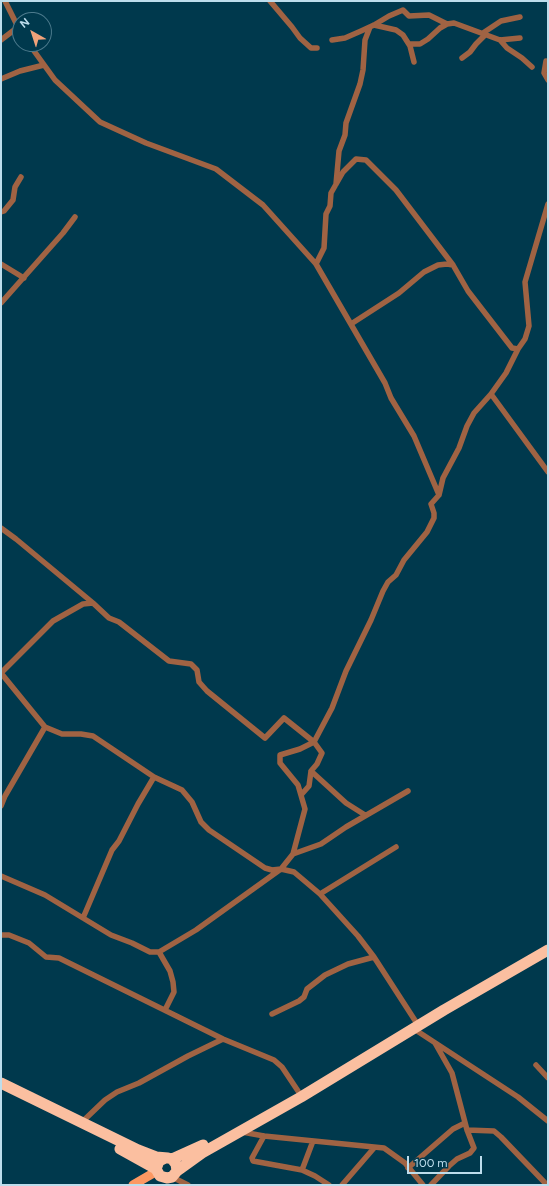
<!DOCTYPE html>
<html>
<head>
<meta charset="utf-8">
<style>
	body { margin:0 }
	#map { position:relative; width:549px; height:1186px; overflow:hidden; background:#00394d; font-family:Figtree,sans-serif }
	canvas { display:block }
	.frame { position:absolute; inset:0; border:2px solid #bdddec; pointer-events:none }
	.north { position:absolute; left:12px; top:12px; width:40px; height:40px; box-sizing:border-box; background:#00394d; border:1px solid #4c7b8d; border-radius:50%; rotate:321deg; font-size:11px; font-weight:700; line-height:16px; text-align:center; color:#bdddec }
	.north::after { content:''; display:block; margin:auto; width:14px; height:18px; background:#f0a27a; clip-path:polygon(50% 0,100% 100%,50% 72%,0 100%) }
	.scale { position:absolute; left:407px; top:1156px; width:75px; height:18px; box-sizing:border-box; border:2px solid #bdddec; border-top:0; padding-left:5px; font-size:12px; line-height:14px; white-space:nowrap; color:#bdddec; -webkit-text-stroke:3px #00394d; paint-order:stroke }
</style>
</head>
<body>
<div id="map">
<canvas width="549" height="1186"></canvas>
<div class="frame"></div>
<div class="north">N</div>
<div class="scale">100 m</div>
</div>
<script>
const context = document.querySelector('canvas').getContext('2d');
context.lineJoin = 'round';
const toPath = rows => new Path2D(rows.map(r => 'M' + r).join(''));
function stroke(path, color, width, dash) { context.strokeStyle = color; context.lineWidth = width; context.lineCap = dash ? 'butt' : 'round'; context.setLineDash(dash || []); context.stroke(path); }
const street = toPath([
	[5,1,20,31],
	[270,1,292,27,300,38,311,48,317,48],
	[374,25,396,30,403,35,410,46,414,62],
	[1,40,18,27],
	[332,40,345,38,361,31,374,25,389,16,403,10,409,16,429,15,447,24,454,23,500,40,520,38],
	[500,40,507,48,522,58,532,67],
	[29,44,55,80,100,122,146,143,216,169,263,205,316,264,385,383,391,398,414,436,439,495],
	[409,44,420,44,428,39,440,28,447,24],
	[462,58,470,52,476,44,484,36,483,33,501,21,520,17],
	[546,61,544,73,548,80],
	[1,79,20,71,44,65],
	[336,184,339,151,345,135,346,123,360,84,363,70,365,40,370,27],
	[548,204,525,282,529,326,525,339,518,349,506,373,491,394,548,472],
	[1,212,4,211,13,200,15,187,21,177],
	[1,264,24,278],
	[316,264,324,248,326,214,330,206,331,193,343,172,356,159,366,160,396,190,453,265],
	[1,303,63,233,75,217],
	[351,324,399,293,424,272,438,265,447,264,453,265,468,291,512,348,518,349],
	[1,528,16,539,93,603],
	[1,673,45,727,62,734,81,734,93,736,154,777,182,790,192,802,201,822,209,830,265,868,272,870,281,869,294,872,320,894,358,936,374,957,416,1022],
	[1,673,53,621,83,604,93,603,109,618,119,622,169,661,191,664,197,670,199,682,207,691,265,738,284,718,314,742,322,753,317,764,311,771,309,786,301,795],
	[311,771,346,803,365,815],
	[1,806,5,796,45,727],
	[293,854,321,844,346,827,408,791],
	[1,876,45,895,111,935,132,943,150,952,159,952,196,930,281,869,293,854,305,809,298,785,280,763,280,755,300,749,314,742,332,708,346,671,371,620,383,591,388,582,396,575,404,560,427,532,434,518,434,513,431,504,439,495,443,478,459,448,467,426,474,413,491,394],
	[320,894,396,847],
	[83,918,112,850,119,841,138,804,154,777],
	[1,935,9,935,29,943,46,957,59,958,223,1039,274,1060,282,1067,298,1091],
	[159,952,170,971,173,982,174,992,165,1010],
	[272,1014,299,1001,304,997,307,989,325,975,348,964,374,957],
	[414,1029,518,1097,548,1121],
	[536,1065,548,1078],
	[82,1122,105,1100,117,1092,139,1083,188,1056,223,1039],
	[467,1130,494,1131,501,1137,547,1185],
	[242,1132,264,1136,384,1148,405,1163,423,1185],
	[264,1136,252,1158,253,1161,302,1170,315,1176,329,1185],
	[408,1168,453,1129,465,1123],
	[302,1170,313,1141],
	[172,1177,188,1185],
	[342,1185,374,1148],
	[431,1185,449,1166,457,1159,470,1153,474,1148,467,1130,452,1073,435,1043]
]);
const primary = toPath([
	[133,1185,157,1171]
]);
const highway = toPath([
	[1,1083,138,1150,156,1157,168,1158,172,1159,176,1164,177,1171,172,1177,167,1178,160,1176,156,1169,159,1161,165,1158],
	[120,1149,156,1169],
	[172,1159,203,1145],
	[177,1171,202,1153,301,1097,444,1010,548,950]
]);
stroke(street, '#a06343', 5.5);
stroke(primary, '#fc9862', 9);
stroke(highway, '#fbbfa0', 11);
</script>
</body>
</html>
